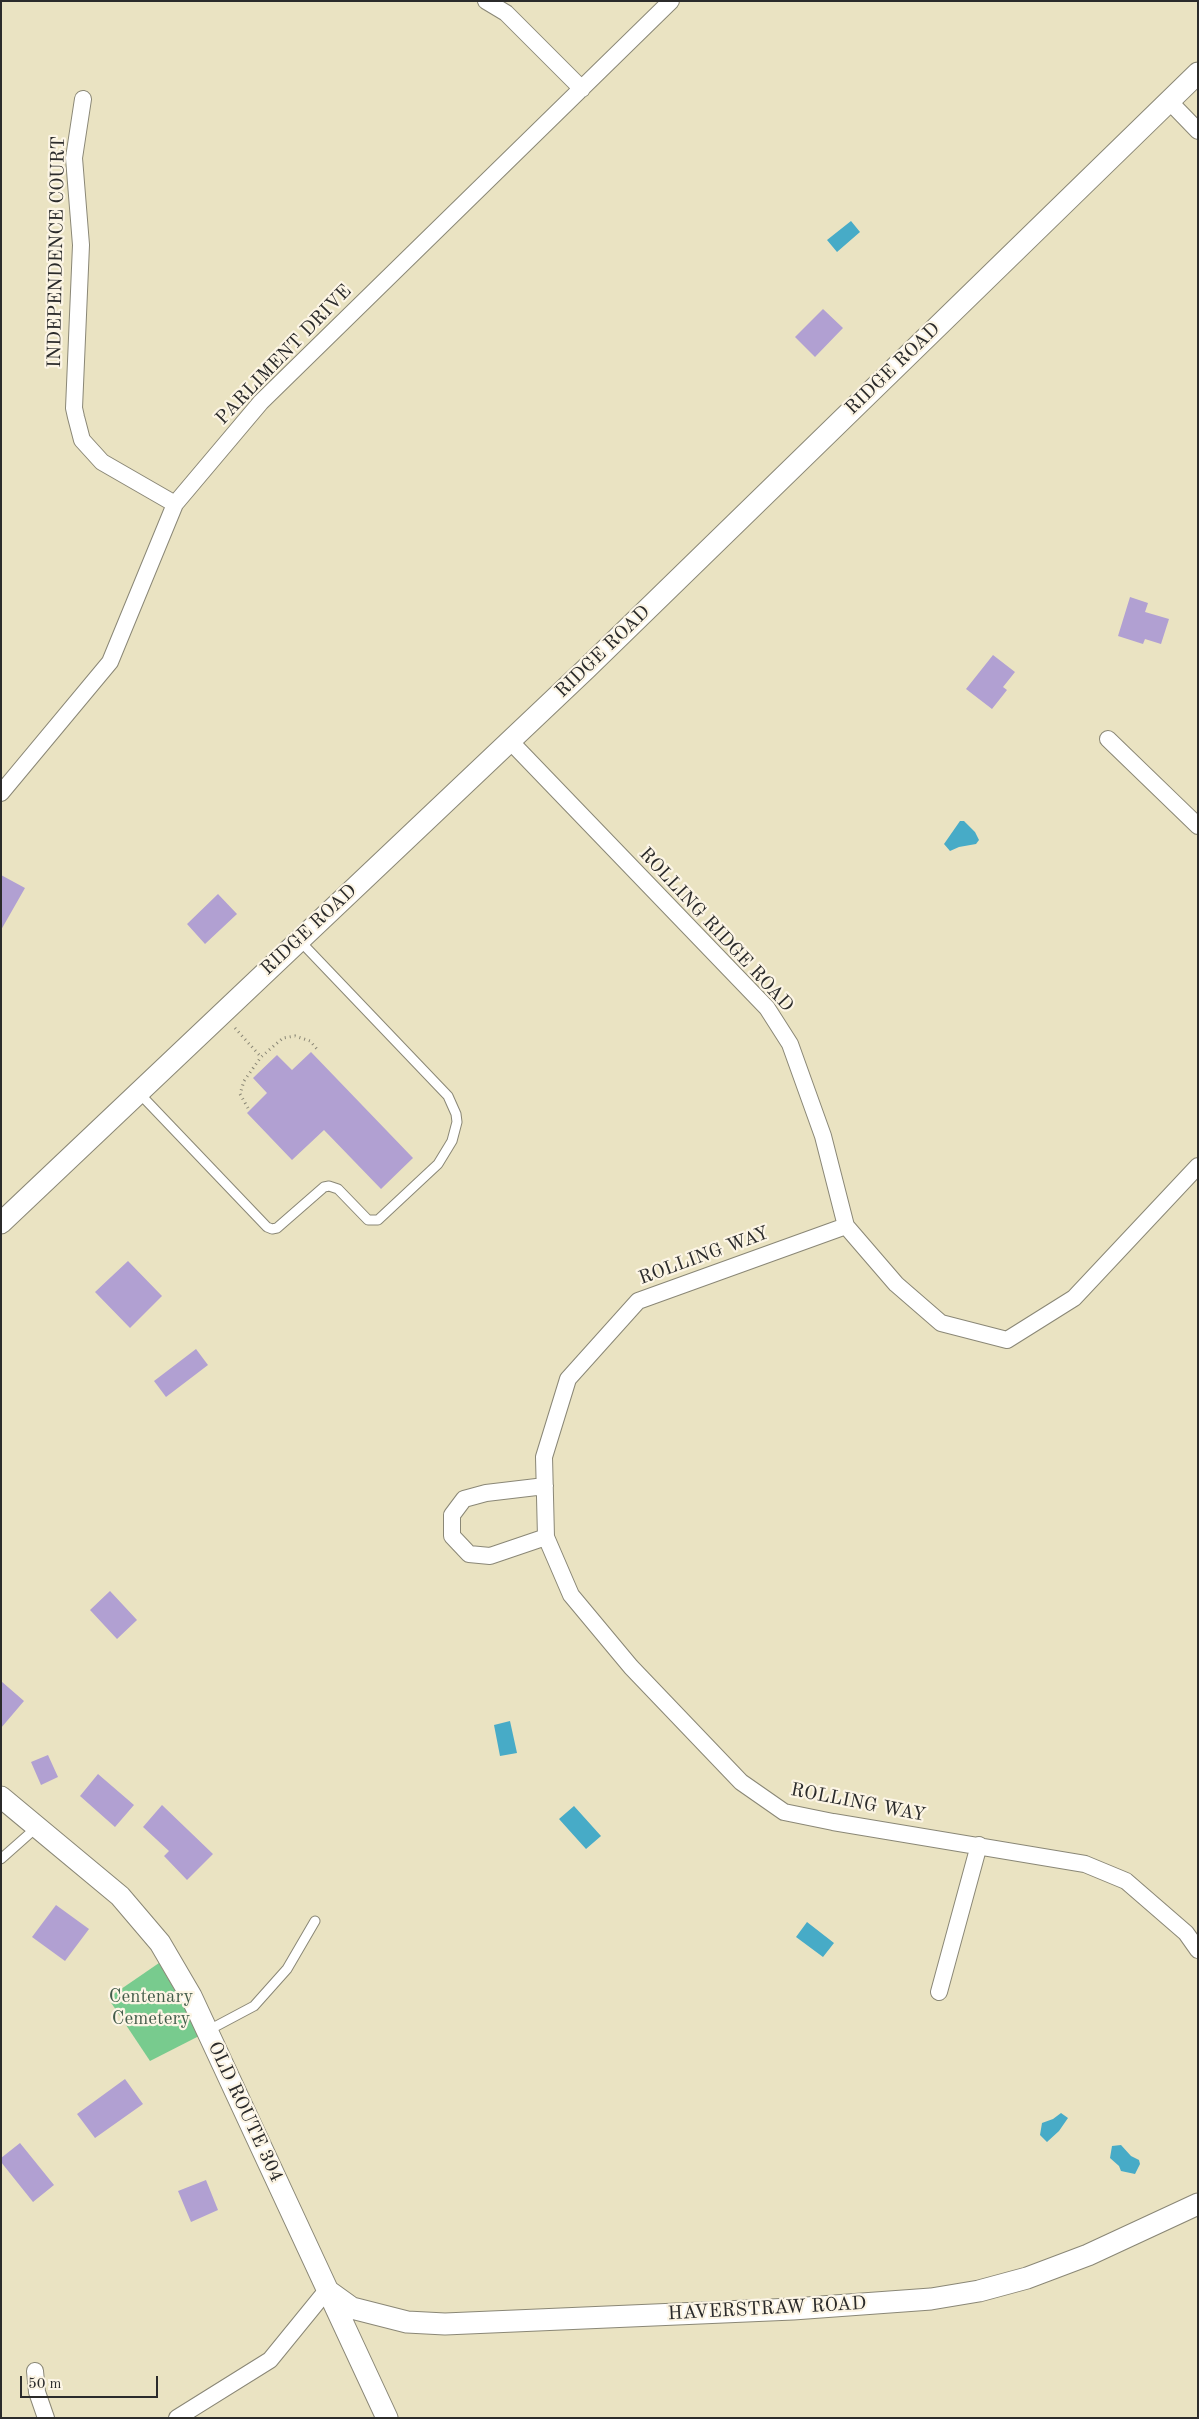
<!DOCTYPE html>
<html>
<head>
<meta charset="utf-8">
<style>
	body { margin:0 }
	#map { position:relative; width:1199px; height:2419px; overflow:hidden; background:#eae3c2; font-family:"Old Standard TT",serif }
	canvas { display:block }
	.frame { position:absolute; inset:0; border:2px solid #2b2b2b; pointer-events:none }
	.scale { position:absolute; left:20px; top:2376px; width:138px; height:22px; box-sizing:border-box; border:2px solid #2b2b2b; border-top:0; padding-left:6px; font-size:15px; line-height:18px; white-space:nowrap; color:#2b2b2b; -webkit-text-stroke:4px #fcf5e5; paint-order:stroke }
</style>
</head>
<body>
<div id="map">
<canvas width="1199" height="2419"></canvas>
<div class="frame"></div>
<div class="scale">50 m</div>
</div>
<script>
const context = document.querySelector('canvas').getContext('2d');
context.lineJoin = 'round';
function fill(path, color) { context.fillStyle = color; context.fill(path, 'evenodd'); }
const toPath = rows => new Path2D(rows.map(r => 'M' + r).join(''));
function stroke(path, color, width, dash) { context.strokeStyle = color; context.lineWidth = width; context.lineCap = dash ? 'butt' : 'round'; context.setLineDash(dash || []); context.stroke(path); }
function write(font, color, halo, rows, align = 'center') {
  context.font = font + ' "Old Standard TT",serif'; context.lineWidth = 4.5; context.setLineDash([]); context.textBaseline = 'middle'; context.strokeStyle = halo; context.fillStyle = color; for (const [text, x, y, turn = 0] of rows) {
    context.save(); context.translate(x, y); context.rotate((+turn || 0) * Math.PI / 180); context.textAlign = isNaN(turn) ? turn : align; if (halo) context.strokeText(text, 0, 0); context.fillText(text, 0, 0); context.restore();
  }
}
const green = toPath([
	[159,1963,201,2035,150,2061,108,1998]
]);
const water = toPath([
	[851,221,860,232,837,252,827,240],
	[960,821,964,821,975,832,979,840,976,844,959,847,950,851,944,844],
	[510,1721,517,1753,500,1756,494,1725],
	[574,1806,601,1836,586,1849,559,1819],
	[807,1922,834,1943,823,1957,796,1937],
	[1061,2113,1068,2118,1059,2131,1047,2142,1040,2135,1042,2123,1053,2119],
	[1121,2145,1131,2156,1139,2160,1140,2164,1135,2174,1121,2171,1119,2166,1110,2158,1112,2146]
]);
const building = toPath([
	[823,309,843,328,815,357,795,337],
	[1130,597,1148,603,1145,612,1169,619,1161,644,1145,639,1143,644,1118,636],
	[993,655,1015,672,1003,687,1007,690,992,709,966,689],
	[1,875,25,888,1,930],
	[218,894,237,914,205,944,187,924],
	[311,1052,413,1158,381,1189,324,1130,292,1160,247,1113,267,1093,253,1078,277,1055,292,1070],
	[128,1261,162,1296,130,1328,95,1292],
	[196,1349,208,1365,166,1397,154,1381],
	[110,1591,137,1620,117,1639,90,1610],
	[1,1681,24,1701,1,1728],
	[48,1755,58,1777,41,1785,31,1762],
	[98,1774,134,1805,115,1827,80,1796],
	[162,1805,213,1854,187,1880,164,1856,169,1851,143,1827],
	[56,1905,89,1929,65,1961,32,1937],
	[125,2079,143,2104,95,2138,77,2114],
	[20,2143,54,2185,33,2202,1,2162,1,2158],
	[206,2180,218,2210,191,2222,178,2191]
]);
const path = toPath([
	[235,1028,261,1057],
	[248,1108,240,1094,244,1081,261,1057,283,1038,295,1036,310,1041,317,1049]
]);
const service = toPath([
	[139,1093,267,1227,272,1229,277,1228,324,1187,329,1186,338,1189,368,1220,378,1220,438,1164,452,1141,457,1122,456,1114,448,1096,299,940],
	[1,1859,37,1827],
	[207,2031,254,2006,287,1969,315,1921]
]);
const minor = toPath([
	[486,1,506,13,582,89],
	[83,99,74,158,81,245,74,408,76,417,82,440,102,462,175,504],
	[1169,101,1198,131],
	[1108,739,1198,826],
	[510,741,767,1008,790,1044,823,1136,846,1226,896,1284,941,1323,1007,1340,1074,1298,1198,1166],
	[1,793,110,662,175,504,261,402,671,1],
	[846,1226,638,1301,568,1379,544,1457,546,1537,571,1595,631,1667,741,1782,784,1812,833,1822,1085,1864,1126,1881,1186,1933,1198,1950],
	[545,1486,486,1493,464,1499,452,1515,452,1536,469,1554,490,1556,546,1537],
	[939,1992,979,1845],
	[35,2371,37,2392,46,2418],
	[177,2418,270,2360,327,2290]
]);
const tertiary = toPath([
	[1,1223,586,669,1198,73],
	[1,1797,120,1896,160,1943,191,1996,387,2418],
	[327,2290,352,2308,407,2322,445,2324,793,2309,931,2299,979,2291,1027,2278,1088,2255,1198,2204]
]);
const streetNames = [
	["INDEPENDENCE COURT",57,252,-89],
	["PARLIMENT DRIVE",284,355,-46],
	["RIDGE ROAD",893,369,-44],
	["RIDGE ROAD",603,652,-44],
	["RIDGE ROAD",309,930,-43],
	["ROLLING RIDGE ROAD",716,930,47],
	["ROLLING WAY",704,1256,-20],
	["ROLLING WAY",858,1803,11],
	["OLD ROUTE 304",245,2112,65],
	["HAVERSTRAW ROAD",767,2309,-3]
];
const parkNames = [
	["Centenary",151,1997],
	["Cemetery",151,2019]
];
fill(green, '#78cb8e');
fill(water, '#47abc7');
fill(building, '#b1a0d2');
stroke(service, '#8a8776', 11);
stroke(minor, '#8a8776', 18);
stroke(tertiary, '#8a8776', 23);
stroke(path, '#8a8776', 3, [1, 4]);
stroke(service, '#fff', 9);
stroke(minor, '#fff', 16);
stroke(tertiary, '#fff', 21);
write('19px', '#2b2b2b', '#fcf5e5', streetNames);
write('19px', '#425b49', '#fcf5e5', parkNames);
</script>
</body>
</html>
